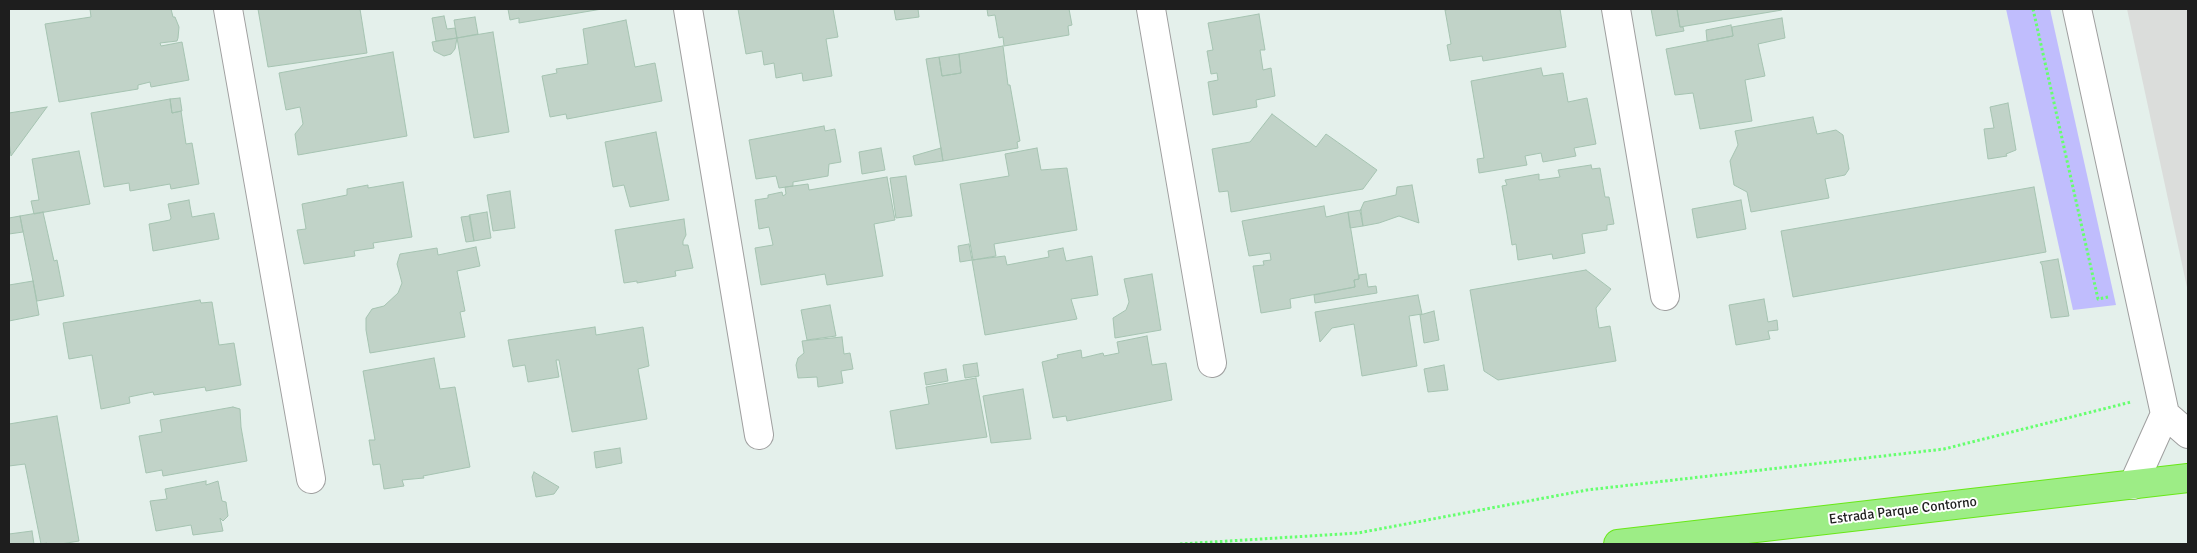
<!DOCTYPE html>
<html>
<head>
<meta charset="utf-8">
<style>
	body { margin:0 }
	#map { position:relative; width:2197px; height:553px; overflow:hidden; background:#e4f0eb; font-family:Signika,sans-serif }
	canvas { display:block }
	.frame { position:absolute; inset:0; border:10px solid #1e1e1e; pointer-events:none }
</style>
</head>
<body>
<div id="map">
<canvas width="2197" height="553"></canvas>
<div class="frame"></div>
</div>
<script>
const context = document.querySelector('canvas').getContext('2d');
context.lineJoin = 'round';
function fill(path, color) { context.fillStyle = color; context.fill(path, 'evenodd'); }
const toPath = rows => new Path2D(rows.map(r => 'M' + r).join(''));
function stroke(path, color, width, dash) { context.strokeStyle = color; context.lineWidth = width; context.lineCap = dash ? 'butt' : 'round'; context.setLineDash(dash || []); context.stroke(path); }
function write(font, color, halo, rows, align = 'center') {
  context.font = font + ' Signika,sans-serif'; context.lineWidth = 4; context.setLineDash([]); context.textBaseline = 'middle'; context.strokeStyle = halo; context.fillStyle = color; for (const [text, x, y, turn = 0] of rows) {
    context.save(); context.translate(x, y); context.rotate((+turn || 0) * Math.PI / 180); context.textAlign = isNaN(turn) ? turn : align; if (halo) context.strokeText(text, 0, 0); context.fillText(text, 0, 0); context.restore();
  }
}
const residential = toPath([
	[2127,9,2188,9,2188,292]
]);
const park = toPath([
	[2006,9,2050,9,2116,305,2073,310]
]);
const building = toPath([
	[90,9,171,9,173,17,175,17,179,27,178,38,177,41,160,43,161,46,182,42,189,80,151,87,150,82,138,85,138,89,59,102,45,24,91,17,90,9],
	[258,9,360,9,367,53,268,67,258,9],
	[508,9,602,9,519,23,519,18,510,20,508,9],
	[738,9,833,9,838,37,826,39,832,76,803,81,802,73,776,78,774,63,764,65,762,51,746,54,738,9],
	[894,9,918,9,919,17,896,20,894,9],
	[987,9,1069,9,1072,25,1068,26,1069,35,1004,46,1003,37,999,38,995,15,988,16,987,9],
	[1450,9,1560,9,1566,47,1483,61,1482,56,1450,61,1447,45,1451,44,1445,10,1450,9],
	[1651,9,1677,9,1680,27,1683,27,1684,31,1656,36,1651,9],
	[1677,9,1782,9,1782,10,1680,27,1677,9],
	[1259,14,1265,50,1260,50,1263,70,1271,68,1275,96,1256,100,1257,107,1213,115,1208,82,1218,80,1217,73,1211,74,1207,51,1213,50,1208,23,1259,14],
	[444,16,447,29,455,28,457,38,436,41,432,18,444,16],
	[475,17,478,34,457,38,454,20,475,17],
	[1782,18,1785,38,1758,44,1765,76,1745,80,1752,121,1700,129,1693,93,1675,95,1666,49,1733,36,1732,27,1782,18],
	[626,20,635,67,655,63,662,101,567,119,566,114,550,117,542,76,557,73,556,69,588,64,583,29,626,20],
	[1731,25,1733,36,1707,41,1706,30,1731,25],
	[493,32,509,132,474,138,457,38,493,32],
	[457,38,455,49,451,54,444,56,434,51,432,42,457,38],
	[1003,46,1008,85,1010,85,1020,141,1017,142,1018,148,943,161,926,59,939,57,942,76,961,73,959,54,1003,46],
	[393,52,407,136,298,155,295,134,303,124,300,107,286,110,279,73,393,52],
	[959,54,961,73,942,76,939,57,959,54],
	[1541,68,1543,76,1563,73,1568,102,1587,98,1596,144,1574,148,1576,156,1543,162,1541,153,1525,156,1527,165,1479,173,1477,159,1484,158,1471,81,1541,68],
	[180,98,182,111,172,113,170,99,180,98],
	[170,99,172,113,181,111,186,144,192,143,199,184,171,189,170,184,130,191,129,183,104,187,91,113,170,99],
	[2008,103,2016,150,2006,154,2007,156,1988,159,1984,129,1994,128,1990,107,2008,103],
	[47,107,11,156,9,142,9,113,47,107],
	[1272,114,1316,147,1326,134,1377,170,1363,189,1231,212,1228,191,1219,192,1212,149,1250,142,1272,114],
	[1813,117,1817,134,1836,130,1843,135,1849,169,1845,175,1825,179,1829,198,1751,212,1747,192,1734,185,1730,161,1738,145,1735,131,1813,117],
	[824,126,825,131,835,129,841,162,829,164,828,176,793,182,793,186,779,188,776,176,756,179,749,140,824,126],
	[656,132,669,200,630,207,624,185,613,187,605,142,656,132],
	[881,148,885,170,862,174,859,152,881,148],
	[941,148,943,161,915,165,913,156,941,148],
	[1037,148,1041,170,1067,168,1077,230,994,244,996,256,973,260,960,184,1009,176,1005,154,1037,148],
	[79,151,90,204,34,214,31,201,39,200,32,159,79,151],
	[1591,165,1592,169,1600,168,1605,197,1609,197,1614,224,1607,225,1607,230,1582,234,1585,253,1553,259,1552,254,1518,260,1516,244,1512,245,1507,214,1502,186,1507,185,1505,180,1539,174,1539,180,1560,177,1558,170,1591,165],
	[906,176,912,216,896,218,890,178,906,176],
	[887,177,895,220,874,224,883,276,827,285,825,274,761,285,755,248,773,245,769,227,759,229,755,200,768,198,768,195,782,192,783,196,786,194,785,187,793,186,808,184,809,190,887,177],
	[403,182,412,237,373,243,374,248,354,251,355,256,304,264,297,230,306,229,302,204,347,195,347,189,368,185,368,188,403,182],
	[1412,185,1419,223,1399,216,1379,223,1363,226,1360,211,1364,202,1396,195,1397,187,1412,185],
	[2034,187,2046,252,1793,297,1781,231,2034,187],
	[510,191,515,228,493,231,487,195,510,191],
	[189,200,192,217,214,213,219,239,153,251,149,224,170,220,171,218,168,204,189,200],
	[1741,200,1746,229,1697,238,1692,209,1741,200],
	[1324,206,1326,217,1348,212,1359,279,1354,280,1355,287,1290,299,1291,308,1261,313,1253,266,1264,265,1263,261,1271,260,1270,253,1249,256,1242,221,1324,206],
	[1361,210,1363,226,1350,228,1348,212,1361,210],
	[43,212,54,261,57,260,64,296,37,301,20,216,43,212],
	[487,212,491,238,474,241,469,215,487,212],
	[20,216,23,232,9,234,9,218,20,216],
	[470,216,474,241,466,242,461,217,470,216],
	[684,219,686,235,683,241,683,245,688,245,693,268,675,271,676,276,637,283,637,281,624,283,615,230,684,219],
	[969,244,972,260,960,262,958,246,969,244],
	[476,247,480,266,457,271,465,311,460,312,465,337,370,353,366,330,366,318,372,309,384,306,398,293,402,283,397,264,400,254,437,248,438,255,476,247],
	[1063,248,1066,261,1092,256,1098,295,1071,299,1077,319,985,335,972,260,1005,256,1007,265,1049,257,1048,251,1063,248],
	[2058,259,2069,316,2051,318,2042,265,2040,262,2058,259],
	[1586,270,1611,289,1596,308,1599,328,1610,326,1616,361,1498,380,1484,371,1470,290,1586,270],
	[1152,274,1161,330,1115,338,1113,318,1126,310,1129,302,1124,279,1152,274],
	[1366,274,1368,287,1376,286,1377,293,1315,303,1314,295,1355,287,1354,280,1359,279,1359,275,1366,274],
	[33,281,39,315,9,321,9,285,33,281],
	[1418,295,1422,314,1409,316,1417,366,1362,376,1354,324,1332,328,1320,342,1315,312,1418,295],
	[1764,299,1768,322,1777,320,1778,330,1768,331,1770,339,1736,345,1729,305,1764,299],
	[200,300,201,303,212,302,219,345,234,343,241,385,206,391,205,387,154,395,153,392,129,397,130,403,101,409,92,355,69,359,63,323,200,300],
	[830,305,836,336,807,340,801,310,830,305],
	[1434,311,1439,340,1424,343,1420,315,1434,311],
	[595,327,596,335,643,327,649,366,638,369,647,419,572,432,559,360,556,360,559,377,528,382,525,365,513,367,508,340,595,327],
	[1147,336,1152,365,1166,363,1172,400,1067,421,1066,416,1053,418,1042,362,1058,358,1057,355,1081,350,1082,358,1103,353,1104,356,1119,353,1117,342,1147,336],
	[842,337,844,354,850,353,853,369,841,371,843,383,818,387,817,377,798,378,796,365,798,358,804,353,802,341,842,337],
	[434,358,440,389,455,387,470,467,423,476,424,478,402,480,404,486,384,489,380,464,373,465,369,440,375,440,363,371,434,358],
	[977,363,979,376,965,378,963,365,977,363],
	[1444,365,1448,390,1428,392,1424,369,1444,365],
	[946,369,948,381,926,385,924,373,946,369],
	[976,378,987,437,896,449,890,411,929,404,926,387,976,378],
	[1023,389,1031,439,991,443,983,396,1023,389],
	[233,407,240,409,241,427,247,461,163,476,162,470,146,473,139,436,162,432,160,420,233,407],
	[57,416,79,541,61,544,48,544,47,543,41,544,25,464,9,466,9,424,57,416],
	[620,448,622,463,596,468,594,452,620,448],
	[534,472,559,487,554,494,536,497,532,477,534,472],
	[206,481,206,485,218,481,222,501,226,502,228,516,223,521,220,518,223,531,193,535,191,525,156,531,150,501,167,499,165,489,206,481],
	[32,531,34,544,9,544,9,534,32,531]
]);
const path = toPath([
	[2033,9,2098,299,2108,297],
	[1180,544,1358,533,1587,490,1944,449,2131,402]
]);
const minor = toPath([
	[228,9,311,479],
	[688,9,759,435],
	[1151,9,1212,363],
	[1616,9,1665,296],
	[2077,9,2165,414,2188,434],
	[2133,485,2165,414]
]);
const highway = toPath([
	[1618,544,2188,478]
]);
const streetNames = [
	["Estrada Parque Contorno",1903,511,-7]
];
fill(residential, '#dbdddb');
fill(park, '#c0bdfd');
fill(building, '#c1d3c8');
stroke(building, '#a5c3b1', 1);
stroke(minor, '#9f9f9f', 30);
stroke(highway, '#68e817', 30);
stroke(path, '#66ff6f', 3, [2.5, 2.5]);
stroke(minor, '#fff', 28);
stroke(highway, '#9ded86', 28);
write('14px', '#1e1e1e', '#fff', streetNames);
</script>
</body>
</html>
